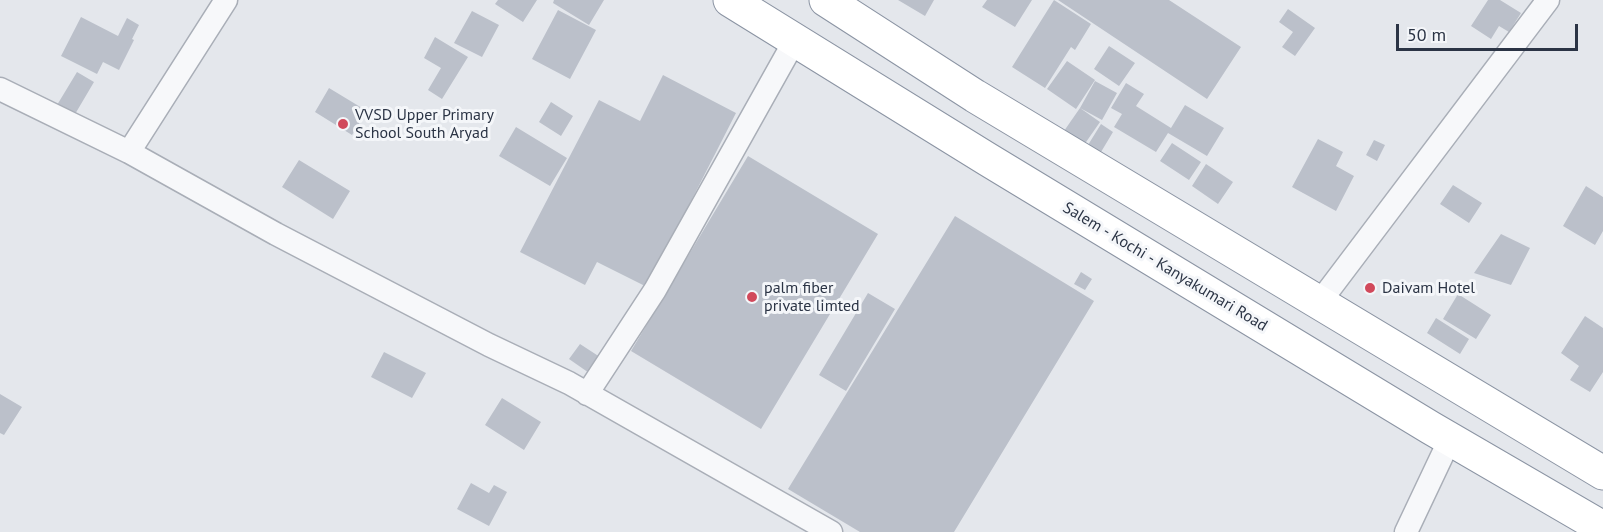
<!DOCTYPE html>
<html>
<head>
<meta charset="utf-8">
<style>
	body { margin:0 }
	#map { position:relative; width:1603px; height:532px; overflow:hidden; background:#e4e7ec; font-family:"PT Sans",sans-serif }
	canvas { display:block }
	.scale { position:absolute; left:1396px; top:24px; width:182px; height:27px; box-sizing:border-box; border:3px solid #2b3445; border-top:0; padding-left:8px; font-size:18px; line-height:21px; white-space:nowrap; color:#2b3445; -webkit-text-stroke:4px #f4f6f9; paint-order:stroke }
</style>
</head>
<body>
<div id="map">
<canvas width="1603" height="532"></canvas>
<div class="scale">50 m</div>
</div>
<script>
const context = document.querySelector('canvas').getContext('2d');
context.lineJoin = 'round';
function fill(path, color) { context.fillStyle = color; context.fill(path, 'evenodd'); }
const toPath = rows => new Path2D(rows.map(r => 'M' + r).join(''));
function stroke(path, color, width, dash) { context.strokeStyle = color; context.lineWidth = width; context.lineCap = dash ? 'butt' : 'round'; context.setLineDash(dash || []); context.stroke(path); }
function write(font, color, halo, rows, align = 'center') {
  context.font = font + ' "PT Sans",sans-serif'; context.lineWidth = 6; context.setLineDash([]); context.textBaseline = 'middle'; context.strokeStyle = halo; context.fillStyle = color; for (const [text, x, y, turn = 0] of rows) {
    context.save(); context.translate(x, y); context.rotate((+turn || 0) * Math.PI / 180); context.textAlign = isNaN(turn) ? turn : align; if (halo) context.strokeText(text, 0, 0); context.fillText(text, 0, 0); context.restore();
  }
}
const building = toPath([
	[498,0,537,0,523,22,495,4],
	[554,0,604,0,589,25,553,3],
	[898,0,934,0,925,16],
	[987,0,1032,0,1015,27,982,7],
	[1054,0,1091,24,1075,50,1071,47,1045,88,1012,67],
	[1058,0,1169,0,1241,47,1207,99],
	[1488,0,1500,0,1521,13,1509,32,1499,26,1491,39,1471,26],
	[1288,9,1315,28,1295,56,1282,47,1293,32,1279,22],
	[558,10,596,30,570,79,532,59],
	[472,11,499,25,482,57,454,43],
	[81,17,118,36,127,18,139,25,132,39,134,40,119,70,103,62,97,74,61,56],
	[435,37,468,57,442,99,428,90,441,68,424,58],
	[1109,46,1135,63,1119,86,1094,69],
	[1067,61,1095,80,1076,109,1047,89],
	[77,72,94,82,71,121,54,110],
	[663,75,736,113,647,287,597,262,585,285,520,252,599,100,640,121],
	[1095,81,1117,93,1102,120,1080,108],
	[1126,83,1144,94,1136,106,1171,128,1185,105,1224,128,1207,156,1168,133,1156,152,1114,127,1122,114,1111,108],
	[329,88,367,111,352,135,315,112],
	[551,102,573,116,561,136,539,122],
	[1080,108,1100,122,1084,145,1064,131],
	[1101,124,1113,132,1101,152,1088,145],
	[516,127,567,158,550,186,499,156],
	[1318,139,1343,152,1336,166,1354,176,1336,211,1292,187],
	[1374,140,1385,145,1377,161,1366,155],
	[1172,143,1201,162,1189,180,1160,161],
	[748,156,878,234,761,429,631,351],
	[299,160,350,191,333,219,282,187],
	[1206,164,1233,182,1218,204,1192,186],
	[1453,185,1482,203,1469,223,1440,204],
	[1586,186,1603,197,1603,231,1595,245,1563,226],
	[955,216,1094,301,954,532,860,532,788,489],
	[1501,234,1530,248,1511,285,1474,273],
	[1081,272,1092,279,1085,290,1074,284],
	[868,293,895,309,846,391,819,375],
	[1458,294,1491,315,1476,339,1443,319],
	[1585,316,1603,328,1603,372,1590,392,1570,380,1579,366,1561,353],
	[1436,318,1469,339,1460,354,1427,333],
	[580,344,603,359,592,375,569,359],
	[384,352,426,373,412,398,371,377],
	[0,394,22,407,4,435,0,433],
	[502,398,541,422,524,450,485,425],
	[471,483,489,493,494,485,507,492,489,526,457,509]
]);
const street = toPath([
	[0,89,129,152,276,234,489,345,569,383,831,532],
	[129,152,226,0],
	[1319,303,1548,0],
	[587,394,655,290,795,40],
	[1406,532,1450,439]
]);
const highway = toPath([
	[730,0,987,159,1431,428,1603,528],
	[826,0,975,96,1603,473]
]);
const markers = [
	[343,124,6,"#d1495b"],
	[1370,288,6,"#d1495b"],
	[752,297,6,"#d1495b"]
];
const poiNames = [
	["VVSD Upper Primary",355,115],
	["School South Aryad",355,133],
	["palm fiber",764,288],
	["private limted",764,306],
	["Daivam Hotel",1382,288]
];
const streetNames = [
	["Salem - Kochi - Kanyakumari Road",1165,267,31]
];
fill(building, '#bbc0ca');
stroke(street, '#a9aeb7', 25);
stroke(highway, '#8b94a3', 35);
stroke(street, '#f7f8fa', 22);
stroke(highway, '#fff', 33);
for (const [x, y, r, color] of markers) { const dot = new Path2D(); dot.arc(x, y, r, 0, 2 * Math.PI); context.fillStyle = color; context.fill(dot); stroke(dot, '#f4f6f9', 2); }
write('16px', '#2b3445', '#f4f6f9', poiNames, 'left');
write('16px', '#2b3445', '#f4f6f9', streetNames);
</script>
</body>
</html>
